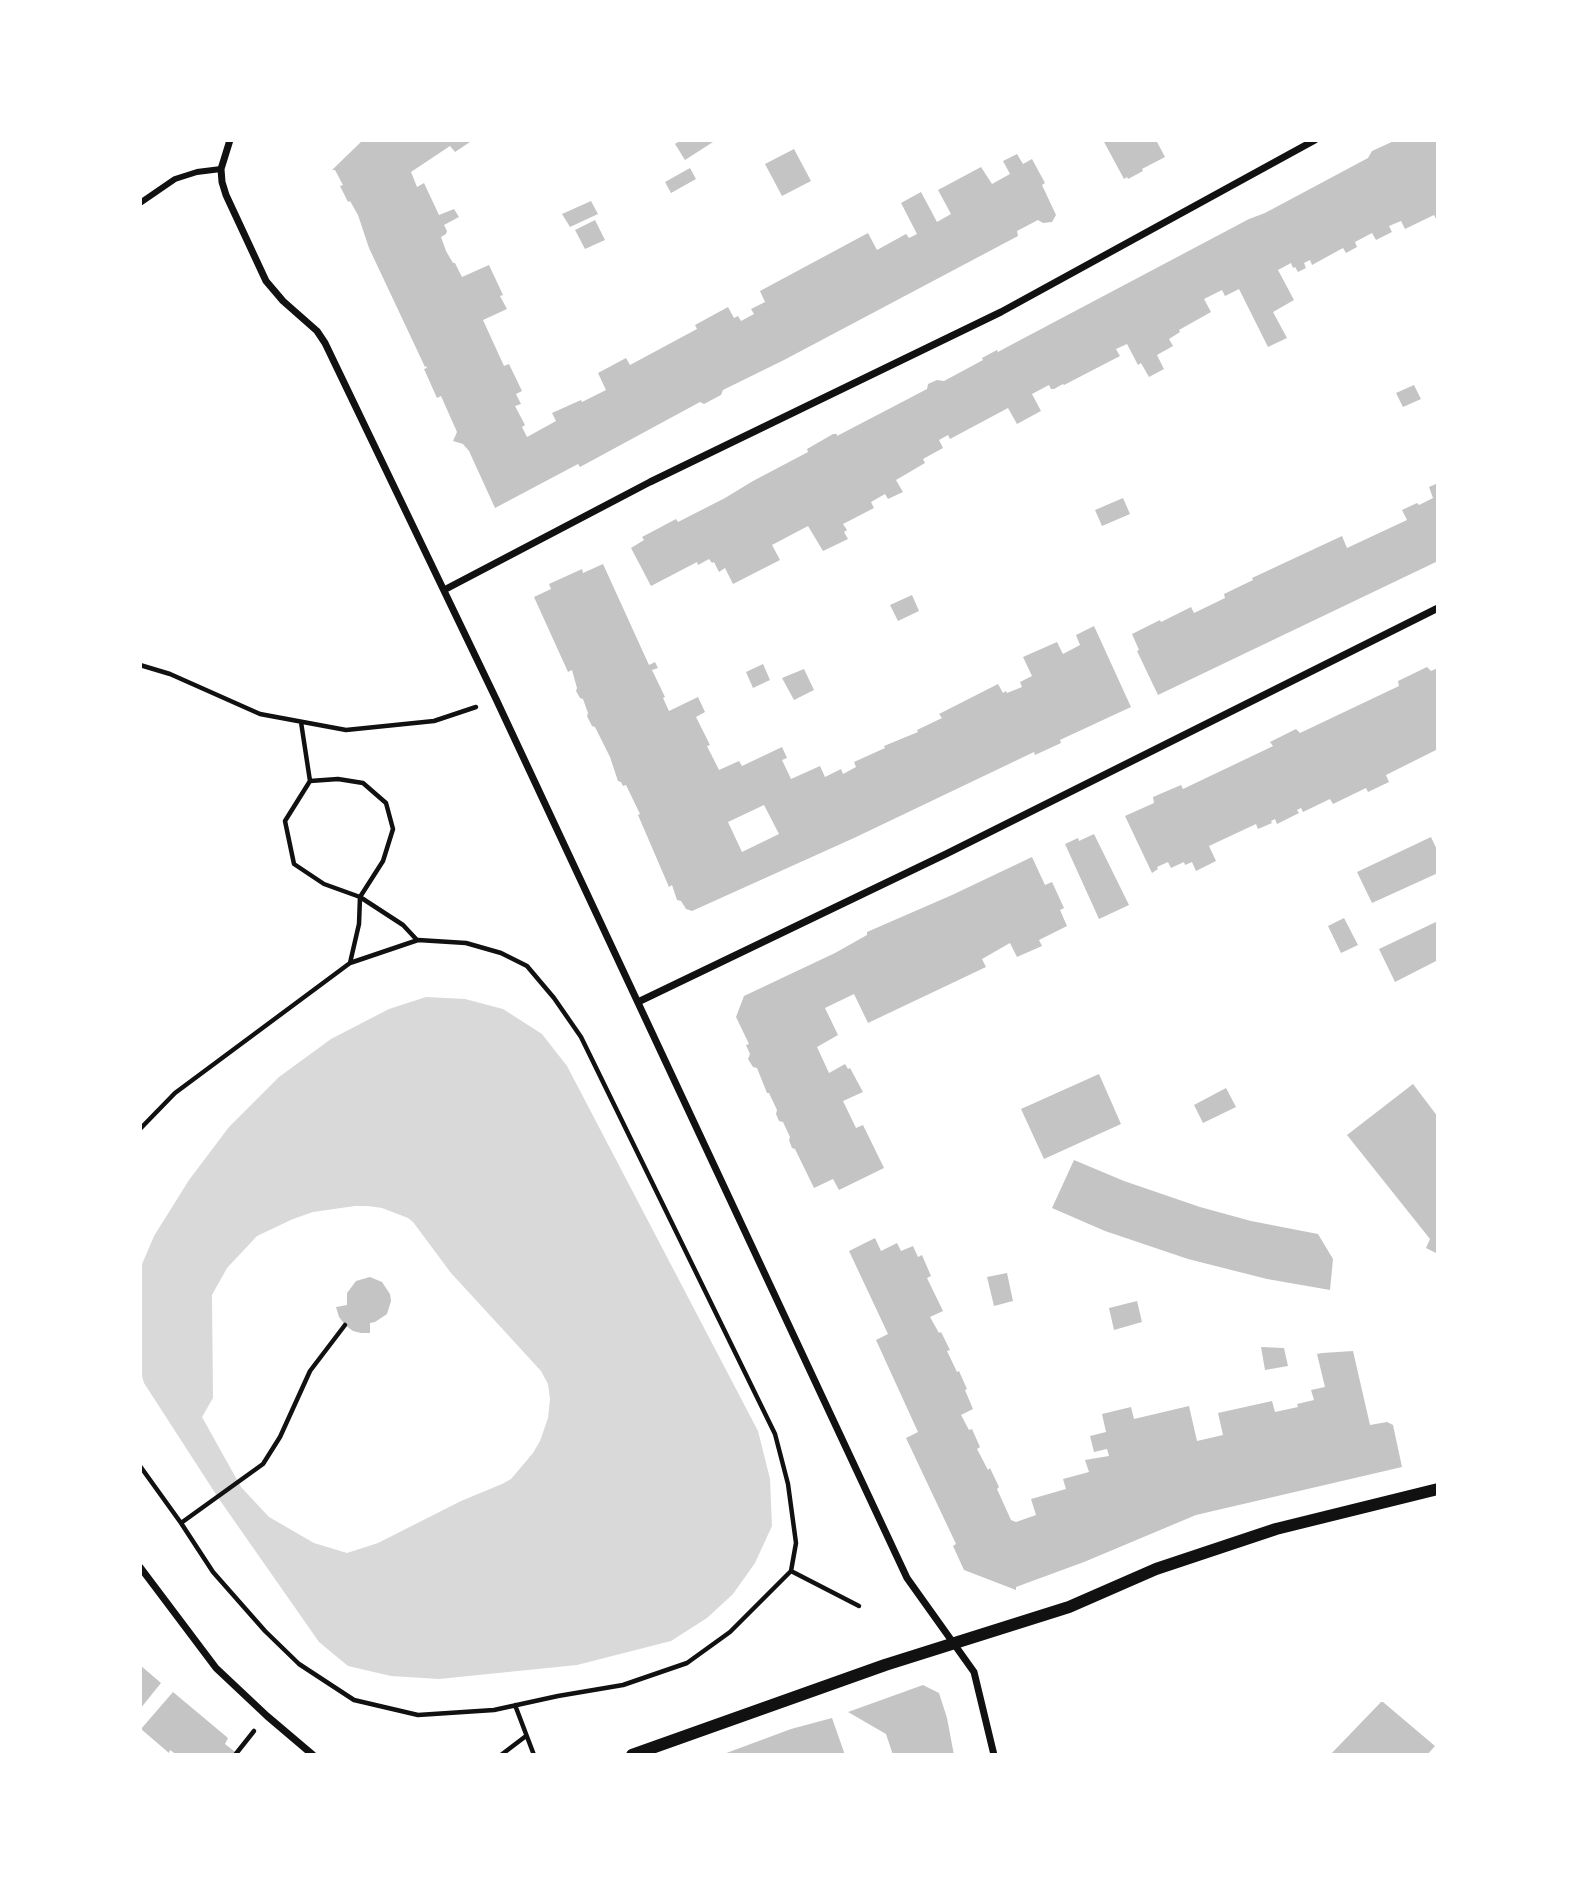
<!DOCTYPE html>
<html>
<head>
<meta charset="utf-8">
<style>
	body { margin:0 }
	#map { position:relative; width:1578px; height:1895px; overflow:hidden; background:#fff; font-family:"Alegreya Sans",sans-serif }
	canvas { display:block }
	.frame { position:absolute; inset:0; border:142px solid #fff; pointer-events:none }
</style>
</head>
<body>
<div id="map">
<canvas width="1578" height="1895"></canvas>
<div class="frame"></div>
</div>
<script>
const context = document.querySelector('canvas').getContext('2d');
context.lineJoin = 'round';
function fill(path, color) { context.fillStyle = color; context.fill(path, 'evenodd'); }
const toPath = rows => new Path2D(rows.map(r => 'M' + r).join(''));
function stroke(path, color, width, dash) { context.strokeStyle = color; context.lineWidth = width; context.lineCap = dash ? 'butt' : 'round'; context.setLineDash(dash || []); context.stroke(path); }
const water = toPath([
	[426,997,465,999,503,1009,542,1034,567,1066,758,1431,770,1479,772,1526,755,1563,733,1594,707,1618,671,1641,577,1665,439,1679,391,1676,348,1666,319,1642,219,1499,144,1383,140,1369,140,1269,154,1236,189,1180,229,1127,279,1077,331,1039,389,1009],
	[355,1206,368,1206,382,1208,408,1218,413,1222,451,1273,541,1371,548,1384,550,1399,548,1418,540,1441,533,1453,511,1479,502,1484,461,1501,378,1543,347,1553,314,1543,269,1517,241,1487,202,1417,213,1398,212,1295,227,1268,257,1236,293,1219,313,1212]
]);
const building = toPath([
	[363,140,473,140,455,152,450,146,411,172,417,187,424,183,439,215,454,209,459,217,444,225,447,231,446,234,441,237,446,251,453,263,455,263,462,277,489,265,503,295,500,296,507,309,483,320,504,366,509,364,522,391,516,394,521,404,515,406,525,425,522,427,527,437,556,421,552,413,581,400,582,402,606,390,598,373,626,358,630,365,697,329,695,325,728,307,734,318,738,316,741,321,754,314,751,309,765,302,760,291,868,233,877,250,906,234,909,238,917,234,901,203,921,192,937,222,951,214,938,190,981,167,992,184,1010,174,1003,161,1017,154,1023,164,1032,159,1045,183,1042,185,1056,215,1052,222,1043,223,1038,220,1017,231,1018,236,784,360,723,390,721,395,704,404,700,402,580,467,578,464,495,508,469,451,463,444,453,441,457,432,441,396,437,398,424,369,427,368,426,366,425,367,369,248,358,215,350,201,348,202,340,186,343,185,335,170,332,170],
	[681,140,711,140,713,142,685,160,675,144],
	[1103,140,1156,140,1165,157,1142,169,1143,171,1128,179,1127,177,1124,179],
	[1396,140,1438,140,1438,223,1434,215,1405,229,1401,221,1389,226,1392,232,1376,240,1372,233,1355,242,1357,247,1346,253,1343,248,1312,265,1310,260,1304,263,1306,268,1298,272,1295,267,1293,268,1291,263,1278,270,1294,300,1273,312,1287,338,1268,347,1239,289,1225,296,1222,290,1204,299,1211,312,1179,330,1180,332,1169,339,1173,346,1157,355,1164,369,1149,377,1141,363,1138,365,1127,344,1116,349,1120,356,1064,385,1063,384,1054,389,1051,389,1049,385,1032,394,1041,411,1017,424,1008,408,950,439,948,435,939,440,943,448,923,459,925,463,896,480,903,492,888,499,885,494,871,502,874,508,843,524,847,530,844,532,848,539,823,551,808,526,772,545,780,560,733,584,725,568,719,572,714,562,712,563,709,559,698,565,697,562,651,586,631,548,644,540,642,537,676,519,678,522,725,498,753,481,808,452,807,449,833,434,837,434,837,436,927,389,928,384,937,380,944,381,983,360,982,358,997,350,998,352,1009,346,1249,219,1265,213,1368,158,1372,151],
	[794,149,811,181,782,196,765,164],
	[690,168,696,179,671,193,665,182],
	[591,201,598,214,570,227,562,214],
	[595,220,605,240,585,249,575,230],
	[1414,385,1421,399,1403,407,1396,393],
	[1438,483,1438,561,1158,695,1137,651,1139,650,1132,634,1160,620,1161,622,1191,607,1194,613,1225,598,1224,594,1253,580,1252,578,1342,536,1347,548,1407,520,1402,510,1417,503,1419,505,1433,498,1429,487],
	[1123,498,1130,514,1102,526,1095,510],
	[603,564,649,665,655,662,658,668,652,670,665,697,663,698,669,711,698,697,705,712,696,717,710,745,707,746,719,770,739,761,742,766,782,747,787,758,782,760,791,779,820,766,825,777,841,769,843,774,856,767,854,762,885,748,884,746,918,732,917,730,942,718,939,714,998,684,1003,693,1006,691,1007,693,1022,687,1020,682,1032,676,1023,657,1057,642,1063,654,1080,645,1076,635,1094,626,1131,707,1062,739,1060,740,1061,743,1035,755,1034,752,854,838,692,911,686,909,681,901,677,900,672,885,669,887,638,815,640,814,626,785,623,786,621,782,618,781,610,757,595,727,592,726,587,716,588,713,583,699,580,698,576,691,577,688,572,670,568,672,534,597,551,589,549,584,582,569,583,573],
	[764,805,779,834,742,852,728,822],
	[912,595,919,611,898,621,890,605],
	[763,664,770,680,753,688,746,672],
	[1427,667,1431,671,1438,668,1438,749,1386,775,1389,782,1368,792,1366,788,1333,804,1330,799,1303,812,1301,808,1297,810,1299,813,1277,824,1275,819,1271,821,1272,823,1258,829,1256,824,1209,846,1216,861,1196,871,1192,862,1185,865,1184,862,1171,868,1168,862,1157,867,1158,869,1152,873,1125,816,1154,803,1153,797,1181,785,1183,789,1269,748,1273,746,1270,742,1296,729,1300,733,1399,686,1398,681],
	[804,669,814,690,794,700,782,678],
	[1094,834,1129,905,1099,919,1065,844,1078,838,1079,841],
	[1431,837,1438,852,1438,873,1372,903,1357,872],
	[1032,857,1045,885,1052,882,1064,908,1060,910,1067,926,1039,940,1042,946,1017,957,1010,943,982,959,986,967,868,1023,854,994,825,1008,838,1035,817,1047,829,1073,845,1064,848,1069,850,1068,863,1092,843,1101,856,1128,863,1125,884,1168,839,1190,833,1179,814,1188,795,1149,792,1148,789,1140,790,1137,783,1122,779,1121,776,1114,777,1110,769,1093,767,1093,757,1068,753,1067,748,1059,750,1054,746,1045,749,1044,736,1017,744,996,835,953,867,935,867,932,952,895],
	[1344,918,1358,945,1341,953,1328,926],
	[1438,921,1438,960,1395,982,1379,949],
	[1099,1074,1121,1124,1044,1159,1021,1109],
	[1413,1084,1438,1117,1438,1254,1426,1248,1430,1239,1347,1135],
	[1226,1088,1236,1107,1203,1123,1194,1105],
	[1074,1160,1124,1181,1200,1207,1251,1221,1318,1234,1333,1259,1330,1290,1267,1279,1188,1259,1105,1231,1052,1208],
	[875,1238,881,1251,897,1243,901,1251,913,1246,918,1257,922,1255,931,1276,927,1278,943,1311,930,1317,939,1333,941,1332,950,1350,947,1351,957,1372,959,1371,967,1389,965,1390,973,1409,961,1415,969,1430,972,1429,980,1447,977,1449,988,1470,990,1468,999,1487,997,1489,1011,1520,1016,1522,1036,1515,1031,1499,1066,1489,1063,1479,1089,1472,1085,1460,1109,1456,1107,1449,1094,1452,1090,1436,1106,1432,1102,1414,1131,1407,1134,1419,1189,1406,1197,1441,1223,1435,1218,1413,1272,1401,1275,1412,1298,1407,1297,1404,1314,1400,1311,1390,1325,1387,1317,1354,1322,1353,1353,1351,1370,1425,1387,1422,1393,1425,1402,1467,1196,1515,1084,1562,1016,1587,1016,1590,964,1570,953,1546,956,1544,906,1438,918,1432,876,1340,888,1334,849,1251],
	[1007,1273,1013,1301,994,1306,987,1277],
	[370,1277,382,1282,390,1294,391,1301,387,1314,375,1322,370,1323,370,1333,361,1333,353,1331,345,1325,339,1317,336,1307,347,1305,347,1293,356,1281],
	[1137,1301,1142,1322,1114,1330,1109,1308],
	[1261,1347,1284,1348,1288,1366,1265,1370],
	[140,1665,161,1683,140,1709],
	[923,1685,939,1693,947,1718,954,1755,893,1755,886,1734,848,1712],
	[173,1692,228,1738,225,1744,239,1755,177,1755,170,1750,169,1753,141,1729],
	[1381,1702,1383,1702,1435,1746,1427,1755,1330,1755],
	[832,1718,845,1755,721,1755,791,1729]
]);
const path = toPath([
	[140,665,170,674,260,714,346,730,434,721,476,707],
	[301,722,310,781,285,821,294,864,324,884,360,897,359,924,350,963],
	[310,781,338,779,363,783,386,803,393,829,383,861,360,897,403,925,417,940],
	[140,1129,175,1093,350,963,418,940,466,943,501,953,527,966,554,998,581,1037,775,1434,788,1484,796,1543,791,1571,730,1632,687,1663,623,1685,558,1696,494,1710,418,1715,354,1700,299,1664,265,1631,213,1572,181,1523,140,1466],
	[181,1523,263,1464,280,1437,310,1371,345,1325],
	[791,1571,859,1606],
	[515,1705,534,1755],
	[235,1755,254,1731],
	[501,1755,526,1736]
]);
const pedestrian = toPath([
	[140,203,175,179,197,172,221,169]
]);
const minor = toPath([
	[230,140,221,169,222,182,226,195,266,281,283,301,317,331,325,343,496,699,907,1578,974,1672,994,1755],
	[444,590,650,482,1001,312,1315,140],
	[638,1002,946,854,1438,608],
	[140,1567,216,1668,267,1716,313,1755]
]);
const tertiary = toPath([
	[632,1755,885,1665,1069,1607,1156,1569,1276,1529,1438,1489]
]);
fill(water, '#d9d9d9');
fill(building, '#c4c4c4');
stroke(path, '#111', 4.5);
stroke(pedestrian, '#111', 6);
stroke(minor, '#111', 7);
stroke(tertiary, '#111', 12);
</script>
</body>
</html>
